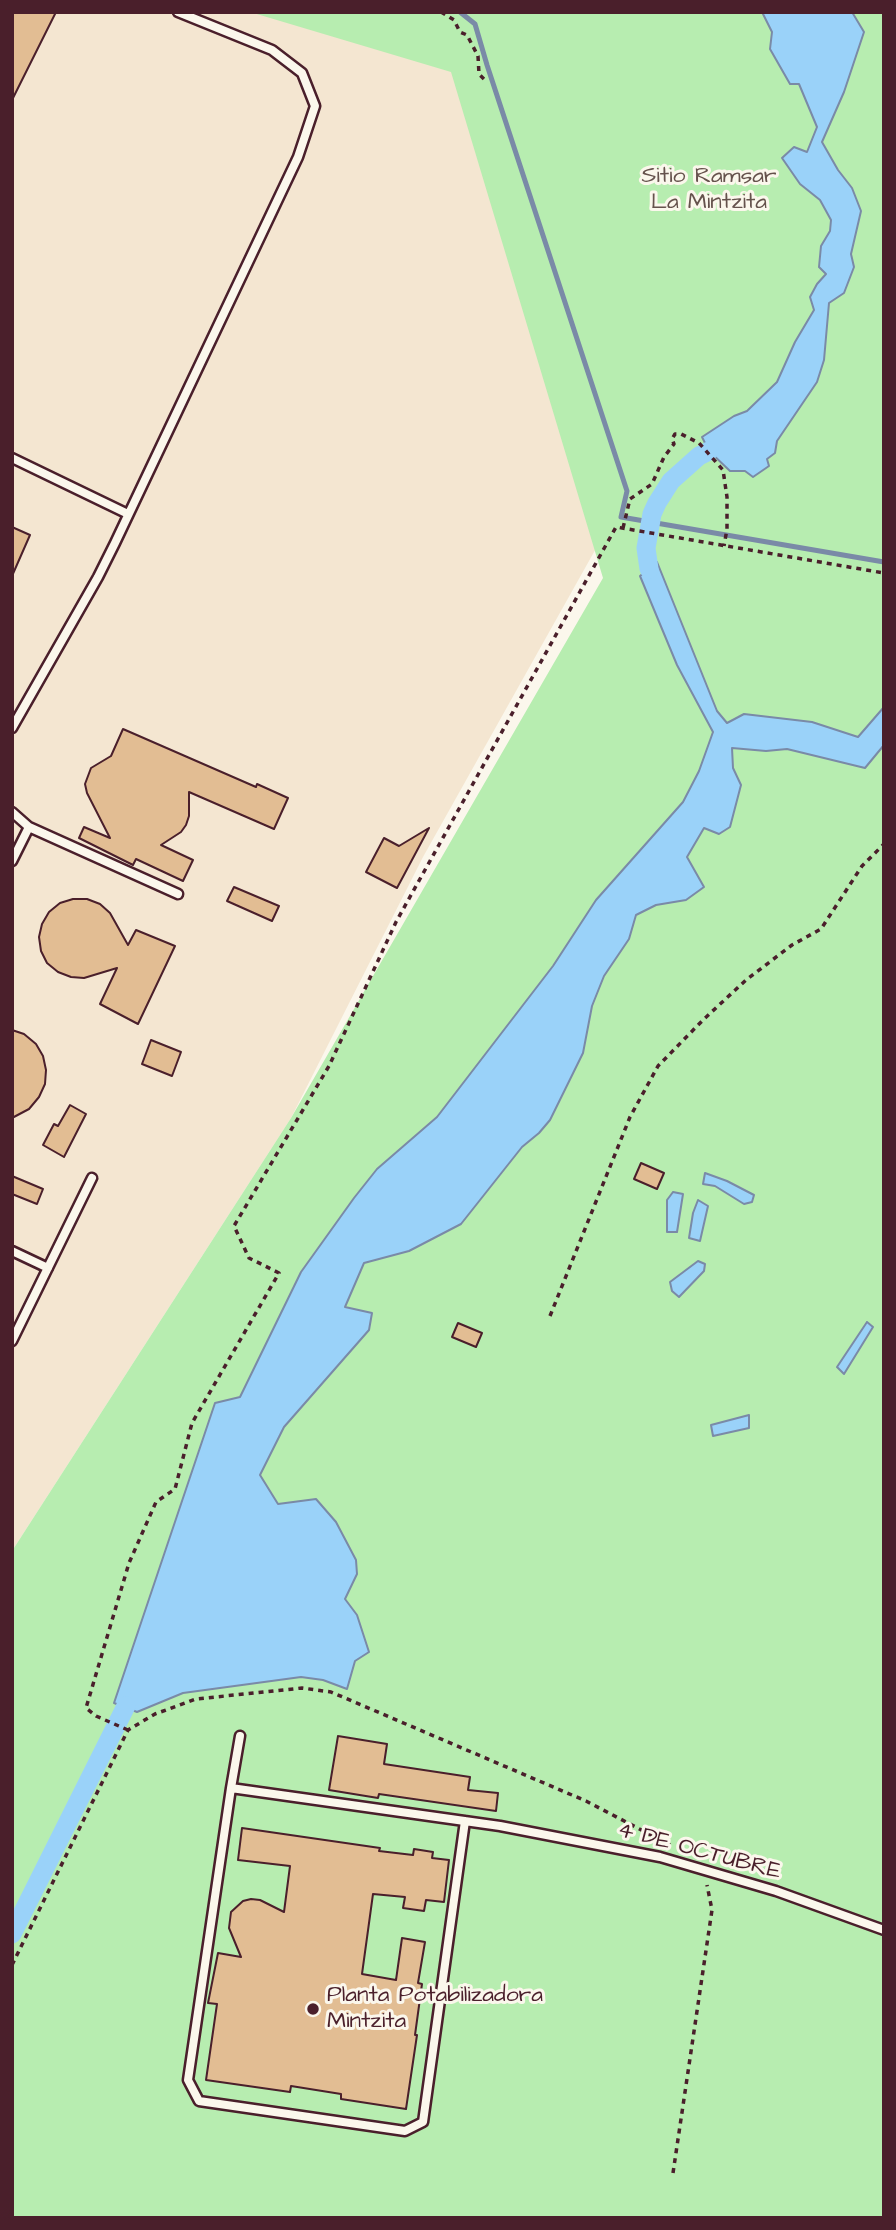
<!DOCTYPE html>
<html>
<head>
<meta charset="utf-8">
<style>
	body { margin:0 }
	#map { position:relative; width:896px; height:2230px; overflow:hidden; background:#fbf7ec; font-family:"Architects Daughter",sans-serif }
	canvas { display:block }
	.frame { position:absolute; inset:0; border:14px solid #4a1f2b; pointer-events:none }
</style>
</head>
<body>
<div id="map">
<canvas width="896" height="2230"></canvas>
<div class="frame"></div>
</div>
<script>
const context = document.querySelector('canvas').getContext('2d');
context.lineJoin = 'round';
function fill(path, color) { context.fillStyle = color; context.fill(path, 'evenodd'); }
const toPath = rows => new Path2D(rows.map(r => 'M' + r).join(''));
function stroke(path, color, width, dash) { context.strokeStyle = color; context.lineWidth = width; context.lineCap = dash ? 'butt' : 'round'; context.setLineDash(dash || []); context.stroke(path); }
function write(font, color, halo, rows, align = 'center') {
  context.font = font + ' "Architects Daughter",sans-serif'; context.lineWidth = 6; context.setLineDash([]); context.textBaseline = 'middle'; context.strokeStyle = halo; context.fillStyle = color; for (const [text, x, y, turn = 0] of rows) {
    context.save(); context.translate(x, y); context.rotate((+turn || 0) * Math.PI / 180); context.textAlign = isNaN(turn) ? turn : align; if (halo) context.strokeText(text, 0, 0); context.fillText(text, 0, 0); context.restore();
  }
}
const built = toPath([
	[12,12,374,12,447,32,603,536,423,857,291,1118,12,1551]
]);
const green = toPath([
	[250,12,884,12,884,2218,12,2218,12,1551,291,1118,603,578,451,72]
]);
const water = toPath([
	[762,12,852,12,864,32,844,92,822,142,838,170,852,188,861,211,851,254,854,267,844,293,829,303,824,360,817,382,777,441,775,453,767,459,769,466,753,477,745,471,730,471,709,451,702,437,734,416,747,411,777,382,795,342,814,310,810,297,817,284,826,274,819,267,821,246,830,231,831,220,820,200,800,184,782,158,794,147,807,152,817,127,799,84,790,84,770,49,772,32,762,12],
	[657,562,717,711,727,723,744,714,812,722,858,737,884,707,884,745,865,768,787,749,766,751,732,748,733,768,741,785,730,827,719,834,704,828,687,857,704,887,686,900,656,905,636,915,629,939,604,976,592,1006,583,1053,550,1120,539,1133,522,1147,461,1224,409,1251,364,1263,345,1307,372,1313,369,1330,284,1427,260,1475,278,1504,316,1499,336,1522,356,1560,357,1574,345,1599,357,1615,369,1652,355,1661,347,1689,323,1680,301,1677,183,1693,137,1712,114,1703,215,1403,240,1397,301,1272,354,1198,377,1169,437,1117,553,966,596,900,683,802,699,771,713,732,677,665,640,576,657,562],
	[705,1173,727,1181,754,1195,752,1202,744,1204,715,1186,703,1184,705,1173],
	[673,1192,683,1194,677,1232,667,1232,667,1200,673,1192],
	[698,1200,708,1206,700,1241,689,1238,693,1213,698,1200],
	[698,1261,705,1264,704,1271,679,1297,672,1291,670,1282,698,1261],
	[867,1322,873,1327,844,1374,837,1367,867,1322],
	[749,1415,749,1428,713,1436,711,1425,749,1415]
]);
const stream = toPath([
	[460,12,475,24,487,65,627,491,621,517,884,562]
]);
const canal = toPath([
	[649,569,646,548,652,514,657,503,671,481,699,456,709,451],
	[12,1934,126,1706]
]);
const building = toPath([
	[12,12,56,12,12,100,12,12],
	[12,527,30,535,12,576,12,527],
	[123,729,256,787,257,784,288,798,274,829,189,792,189,816,186,825,181,832,161,845,193,860,183,881,136,859,133,865,79,838,84,827,110,838,87,793,85,784,91,768,111,756,123,729],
	[429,828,397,888,366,872,384,838,399,846,429,828],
	[234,887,279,906,272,921,227,901,234,887],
	[73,899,87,899,100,904,110,913,128,945,136,930,175,946,138,1024,100,1004,117,968,84,978,71,977,58,972,47,963,41,951,39,937,42,924,49,912,60,903,73,899],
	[12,1030,24,1034,36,1044,43,1056,46,1070,45,1084,39,1097,29,1109,12,1118,12,1030],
	[151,1040,181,1052,172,1076,142,1064,151,1040],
	[70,1105,86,1114,64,1157,43,1145,54,1124,58,1126,70,1105],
	[641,1163,664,1173,657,1189,634,1179,641,1163],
	[12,1176,43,1189,37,1204,12,1194,12,1176],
	[458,1323,482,1333,476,1347,452,1337,458,1323],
	[338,1736,387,1744,384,1764,470,1777,468,1790,498,1793,496,1811,379,1794,378,1798,329,1790,338,1736],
	[242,1828,380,1848,379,1851,413,1855,414,1849,433,1852,432,1858,449,1860,444,1902,426,1900,424,1911,403,1908,405,1897,373,1894,362,1974,396,1980,402,1938,425,1942,418,1983,422,1984,415,2035,417,2035,406,2109,341,2099,341,2094,291,2086,290,2092,206,2080,217,2004,208,2003,218,1953,241,1957,229,1928,231,1912,243,1901,251,1899,260,1900,284,1912,290,1866,238,1860,242,1828]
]);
const path = toPath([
	[441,12,454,20,460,32,467,35,478,56,479,74,484,79],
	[623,528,630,499,652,484,664,457,674,444,672,439,675,434,681,434,699,443,723,470,727,497,727,529,724,546],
	[550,1316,630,1117,658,1066,703,1020,746,980,792,945,821,929,862,866,884,844],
	[128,1730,96,1716,86,1708,129,1563,156,1502,175,1489,192,1423,279,1273,249,1258,234,1226,329,1066,396,922,616,527,884,573],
	[12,1965,128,1730,155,1714,196,1699,302,1688,331,1692,586,1801,672,1846],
	[673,2173,712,1910,707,1885]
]);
const service = toPath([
	[12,458,128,514],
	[12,728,98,577,115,543,298,157,315,106,302,73,272,50,178,12],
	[12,812,29,827,178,894],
	[12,861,29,827],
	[12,1251,48,1268],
	[12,1341,92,1178],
	[240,1736,231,1788,500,1826,660,1857,776,1891,884,1930],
	[231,1788,188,2080,199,2101,405,2131,423,2122,465,1821]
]);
const markers = [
	[313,2009,7,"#4a1f2b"]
];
const parkNames = [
	["Sitio Ramsar",709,177],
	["La Mintzita",709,203]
];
const streetNames = [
	["4 DE OCTUBRE",699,1852,15]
];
const poiNames = [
	["Planta Potabilizadora",327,1996],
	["Mintzita",327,2022]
];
fill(built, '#f4e6d1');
fill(green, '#b7edb0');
fill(water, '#9ad2f9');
stroke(water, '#7a8aa7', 2);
stroke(stream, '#7a8aa7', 5);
stroke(canal, '#9ad2f9', 19);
fill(building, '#e2bd93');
stroke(building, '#4a1f2b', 2);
stroke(service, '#4a1f2b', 13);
stroke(path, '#4a1f2b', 3.5, [5, 5]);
stroke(service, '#fbf7ec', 8);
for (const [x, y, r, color] of markers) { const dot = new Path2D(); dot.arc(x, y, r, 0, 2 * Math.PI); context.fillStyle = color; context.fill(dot); stroke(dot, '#fbf7ec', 2.5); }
write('23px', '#65524c', '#fbf7ec', parkNames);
write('23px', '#4a1f2b', '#fbf7ec', streetNames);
write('23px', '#4a1f2b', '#fbf7ec', poiNames, 'left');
</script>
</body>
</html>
